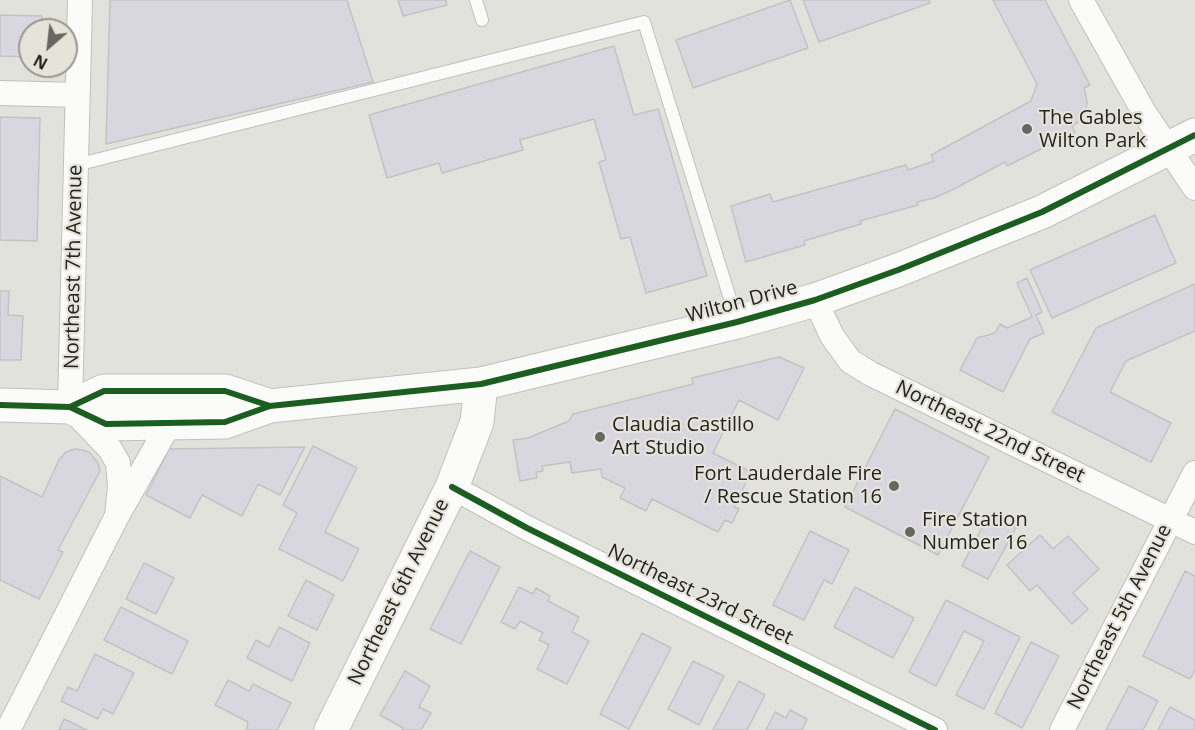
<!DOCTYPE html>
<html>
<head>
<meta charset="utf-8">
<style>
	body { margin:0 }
	#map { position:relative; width:1195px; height:730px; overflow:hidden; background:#e2e2dd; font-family:"Open Sans",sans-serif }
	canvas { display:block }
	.north { position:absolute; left:18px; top:18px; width:60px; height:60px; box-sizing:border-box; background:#e5e4da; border:2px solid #989790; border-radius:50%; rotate:208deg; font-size:16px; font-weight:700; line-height:24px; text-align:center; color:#252421 }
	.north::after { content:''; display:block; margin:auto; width:21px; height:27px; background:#676663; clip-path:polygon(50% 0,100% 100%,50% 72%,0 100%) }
</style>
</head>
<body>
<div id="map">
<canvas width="1195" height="730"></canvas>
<div class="north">N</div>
</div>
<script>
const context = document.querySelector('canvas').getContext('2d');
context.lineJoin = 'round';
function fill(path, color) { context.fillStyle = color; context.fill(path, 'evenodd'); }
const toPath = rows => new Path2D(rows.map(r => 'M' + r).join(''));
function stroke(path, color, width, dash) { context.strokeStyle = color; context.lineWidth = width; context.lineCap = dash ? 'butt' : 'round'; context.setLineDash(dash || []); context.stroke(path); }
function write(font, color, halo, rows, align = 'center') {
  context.font = font + ' "Open Sans",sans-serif'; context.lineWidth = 4.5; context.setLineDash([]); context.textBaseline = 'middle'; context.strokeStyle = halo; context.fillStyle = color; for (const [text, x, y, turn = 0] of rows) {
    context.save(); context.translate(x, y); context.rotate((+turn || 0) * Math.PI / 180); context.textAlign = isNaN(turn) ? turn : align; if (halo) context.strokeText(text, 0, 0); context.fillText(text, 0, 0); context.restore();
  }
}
const building = toPath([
	[110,0,347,0,373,82,106,144,110,0],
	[398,0,446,0,447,5,403,16,398,0],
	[790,0,808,48,693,88,676,40,790,0],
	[803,0,929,0,930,3,819,42,803,0],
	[993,0,1045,0,1090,85,1084,88,1087,102,1086,109,1078,122,1072,126,1075,132,1007,166,1005,162,952,190,934,198,917,202,918,205,860,221,861,224,804,241,805,245,746,262,731,206,770,194,773,202,906,165,908,170,934,161,931,155,1031,101,1037,84,993,0],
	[0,15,42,16,42,30,30,30,30,57,0,56,0,15],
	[614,46,634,115,658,109,707,276,646,293,630,237,621,239,599,162,606,160,594,119,520,140,523,150,442,173,439,163,387,178,369,115,614,46],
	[0,117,40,118,37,241,0,240,0,117],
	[1155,215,1176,263,1052,318,1030,270,1155,215],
	[1027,278,1042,312,1036,315,1044,333,1030,339,1003,392,960,370,977,338,995,333,1000,324,1007,328,1032,317,1017,283,1027,278],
	[1195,284,1195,331,1126,361,1110,392,1171,423,1151,462,1052,412,1096,328,1195,284],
	[0,291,9,291,8,315,23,316,21,360,0,360,0,291],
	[779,357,804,368,778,420,739,400,713,453,751,472,734,507,739,509,732,523,725,520,718,532,652,499,646,511,620,498,625,488,602,477,601,469,572,473,570,462,542,466,543,471,536,472,537,478,520,481,513,440,528,438,569,421,573,414,693,384,692,378,779,357],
	[895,409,989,457,938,555,845,507,895,409],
	[313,446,357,468,325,532,359,549,343,581,279,549,297,513,283,505,313,446],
	[305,447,280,495,258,484,242,516,202,495,190,518,146,495,169,449,305,447],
	[75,449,83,450,90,453,98,463,100,471,58,550,63,552,39,599,0,580,0,476,42,497,59,460,66,452,75,449],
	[989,514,1016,528,988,579,962,566,989,514],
	[810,531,849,550,832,584,824,580,804,620,773,605,810,531],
	[1040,535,1053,549,1068,536,1099,569,1073,593,1088,609,1072,624,1037,585,1030,591,1007,565,1040,535],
	[470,551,500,567,461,644,430,629,470,551],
	[144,563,174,578,156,614,126,599,144,563],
	[1185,571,1195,576,1195,670,1190,679,1143,656,1185,571],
	[306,580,334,595,317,630,288,616,306,580],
	[519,587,533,594,536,588,550,596,548,601,579,617,572,632,589,641,567,684,537,669,549,645,539,640,543,633,520,621,515,629,501,622,519,587],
	[855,587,914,618,893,658,834,627,855,587],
	[946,600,1020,637,984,709,956,695,984,641,964,631,936,686,909,672,946,600],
	[121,607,188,641,172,674,104,640,121,607],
	[279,627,310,643,292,681,247,658,256,640,269,647,279,627],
	[642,633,671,648,629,729,600,714,642,633],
	[1031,642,1059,656,1022,728,995,713,1031,642],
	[95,654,134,673,113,714,103,709,98,719,61,701,68,687,77,691,95,654],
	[693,661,724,676,699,725,668,709,693,661],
	[405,671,430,686,419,707,431,713,421,730,402,730,403,728,380,715,405,671],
	[228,680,249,691,253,684,291,703,277,730,246,730,248,722,215,705,228,680],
	[739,681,765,695,747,730,713,730,739,681],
	[1129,686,1158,701,1143,730,1106,730,1129,686],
	[1170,707,1195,720,1195,730,1158,730,1170,707],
	[790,710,807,719,802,730,766,730,775,712,786,718,790,710],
	[64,719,87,730,59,730,64,719]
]);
const lane = toPath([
	[476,0,482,20],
	[76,165,644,22,737,321]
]);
const street = toPath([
	[80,0,70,407,110,449,118,463,120,486,117,516],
	[1081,0,1145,114,1195,188],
	[0,93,77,95],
	[815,300,832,336,850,361,871,374,1195,532],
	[452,487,527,528,935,730],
	[8,730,117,516,169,424],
	[1062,730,1195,473]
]);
const secondary = toPath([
	[0,405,70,407,106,424,225,422,270,406,481,384,737,322,815,300,898,270,1042,212,1195,135],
	[70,407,104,391,225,391,270,406],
	[331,730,452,487,477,422,481,384]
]);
const cycleway = toPath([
	[0,405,70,407,106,424,225,422,270,406,481,384,737,322,815,300,898,270,1042,212,1195,135],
	[70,407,104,391,225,391,270,406],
	[452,487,527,528,935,730]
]);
const markers = [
	[1027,129,6,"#676663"],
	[600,437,6,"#676663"],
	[894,486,6,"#676663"],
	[910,532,6,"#676663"]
];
const poiNames = [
	["The Gables",1039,118],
	["Wilton Park",1039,141],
	["Claudia Castillo",612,425],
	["Art Studio",612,448],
	["Fort Lauderdale Fire",882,474,"right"],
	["/ Rescue Station 16",882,497,"right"],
	["Fire Station",922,520],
	["Number 16",922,543]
];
const streetNames = [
	["Northeast 7th Avenue",74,267,-89],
	["Wilton Drive",742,302,-15],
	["Northeast 22nd Street",990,432,26],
	["Northeast 6th Avenue",399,592,-64],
	["Northeast 23rd Street",700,595,26],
	["Northeast 5th Avenue",1120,617,-63]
];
fill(building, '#d8d7e0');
stroke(building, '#c3c3c3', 1.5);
stroke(lane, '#c0c0bc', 14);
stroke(street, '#c0c0bc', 26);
stroke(secondary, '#c0c0bc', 35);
stroke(lane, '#fbfbfa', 12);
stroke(street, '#fbfbfa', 24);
stroke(secondary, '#fbfbfa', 33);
stroke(cycleway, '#1b5e20', 6);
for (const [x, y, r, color] of markers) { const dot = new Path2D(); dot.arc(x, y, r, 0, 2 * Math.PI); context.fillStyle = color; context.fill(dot); stroke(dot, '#e5e4da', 2); }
write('20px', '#252421', '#e5e4da', poiNames, 'left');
write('20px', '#252421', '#e5e4da', streetNames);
</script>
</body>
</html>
